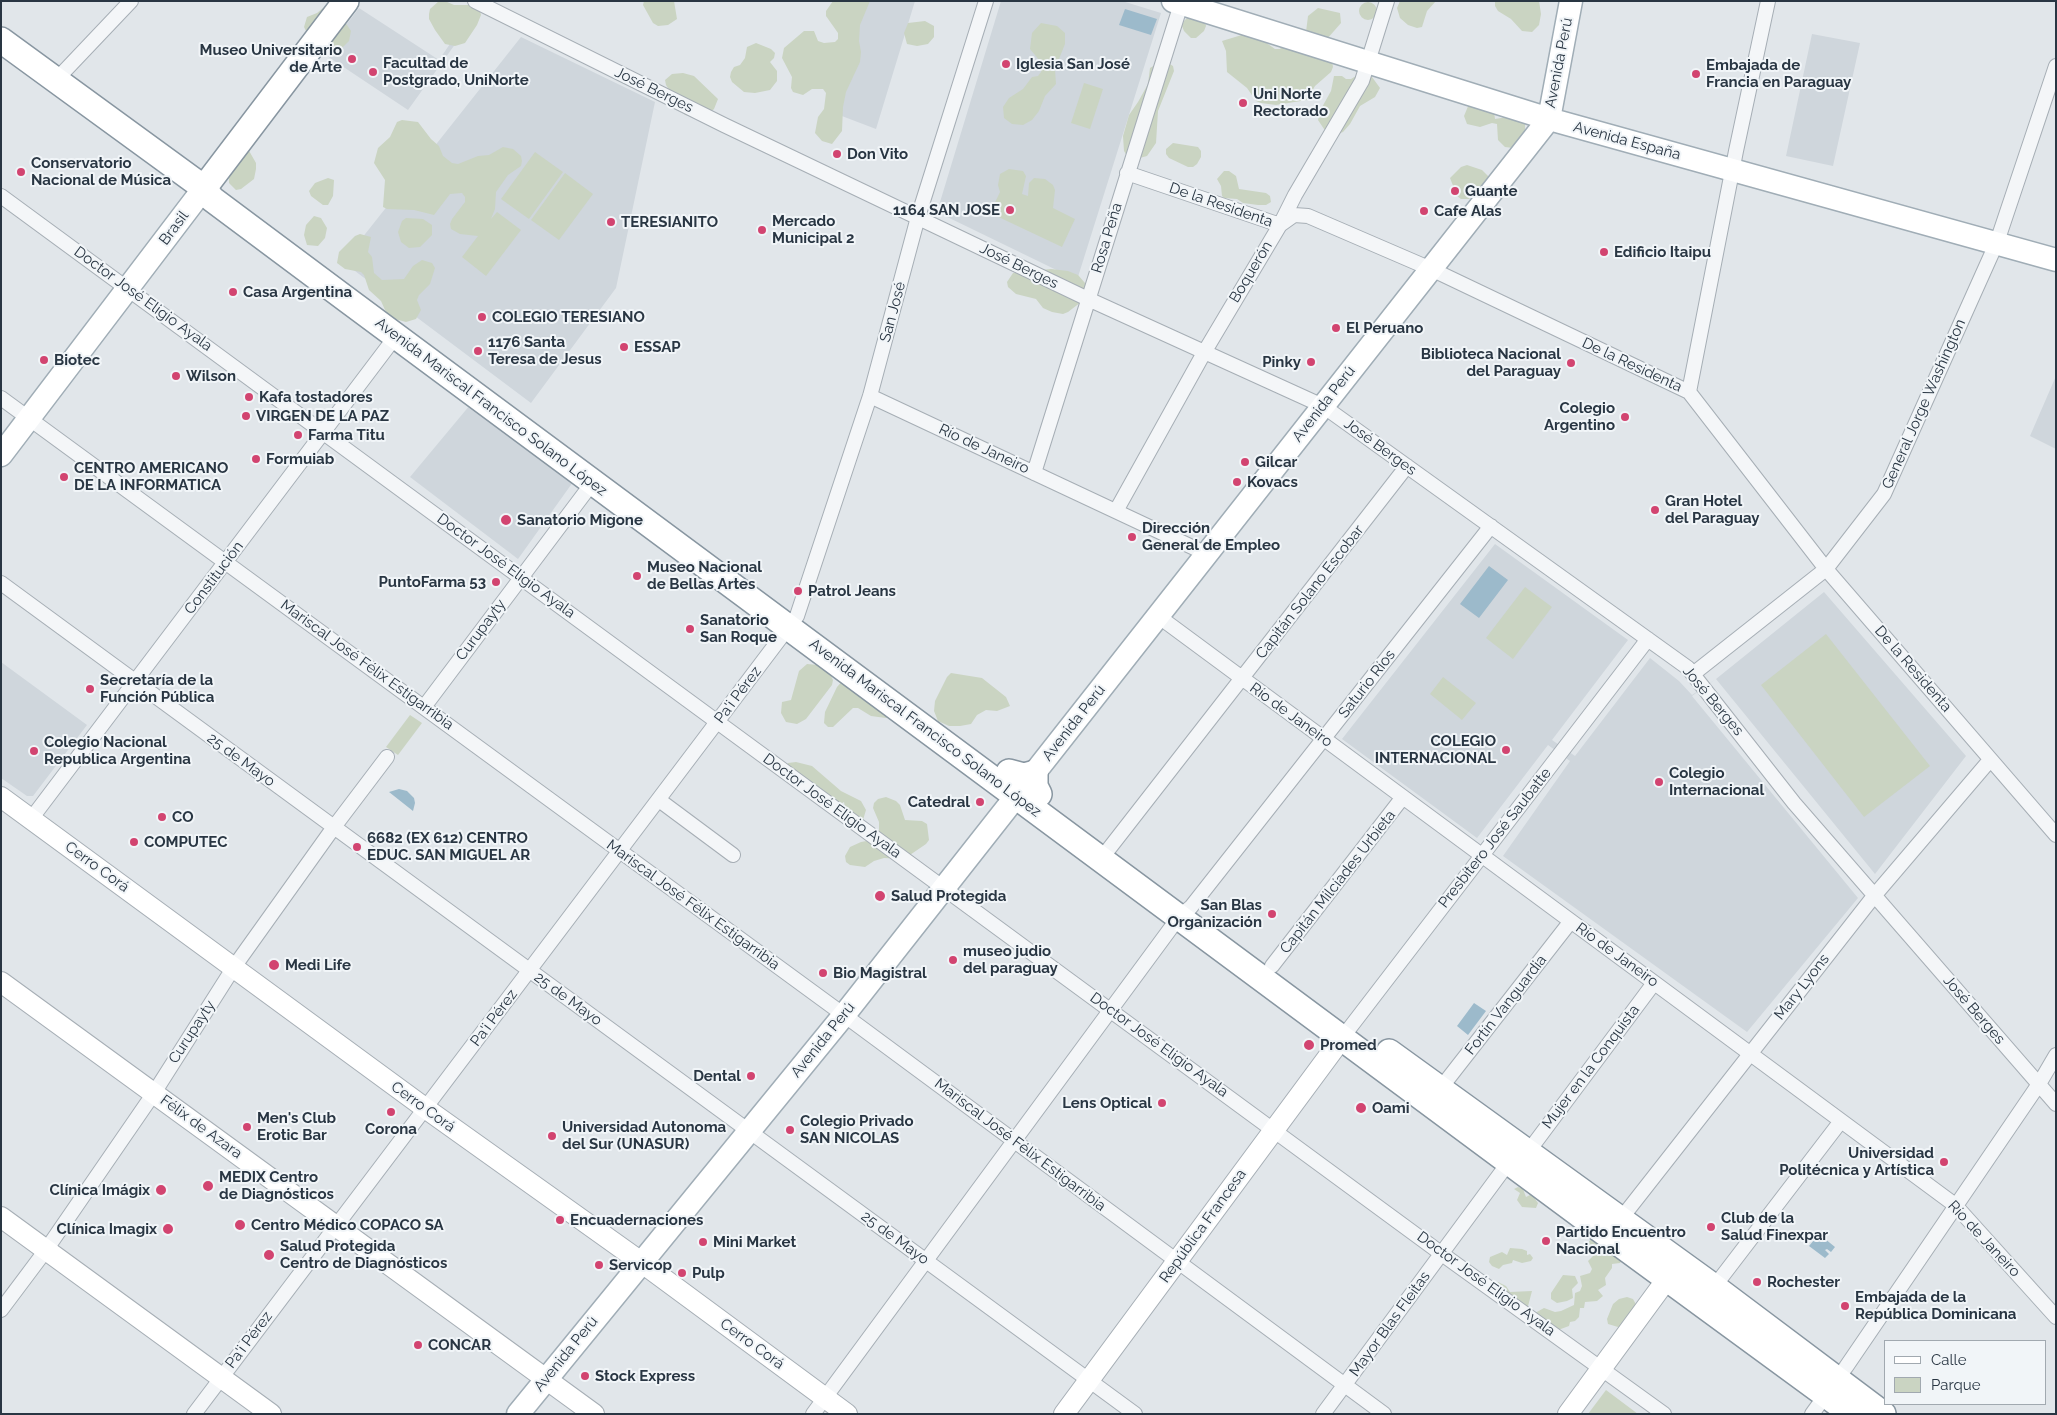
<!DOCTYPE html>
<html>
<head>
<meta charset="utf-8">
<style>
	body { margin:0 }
	#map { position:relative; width:2057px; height:1415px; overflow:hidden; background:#e1e6ea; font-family:Raleway,sans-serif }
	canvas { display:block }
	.frame { position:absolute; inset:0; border:2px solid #293643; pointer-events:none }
	.legend { position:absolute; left:1884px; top:1340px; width:162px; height:65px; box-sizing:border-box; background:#f1f5f8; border:1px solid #a1a9b0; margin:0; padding:6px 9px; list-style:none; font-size:15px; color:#293643 }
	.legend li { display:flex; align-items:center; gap:10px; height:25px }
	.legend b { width:25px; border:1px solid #a1a9b0 }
</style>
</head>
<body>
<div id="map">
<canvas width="2057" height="1415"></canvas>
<div class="frame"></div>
<ul class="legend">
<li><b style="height:6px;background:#fff"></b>Calle</li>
<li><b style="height:14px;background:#cad4c2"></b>Parque</li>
</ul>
</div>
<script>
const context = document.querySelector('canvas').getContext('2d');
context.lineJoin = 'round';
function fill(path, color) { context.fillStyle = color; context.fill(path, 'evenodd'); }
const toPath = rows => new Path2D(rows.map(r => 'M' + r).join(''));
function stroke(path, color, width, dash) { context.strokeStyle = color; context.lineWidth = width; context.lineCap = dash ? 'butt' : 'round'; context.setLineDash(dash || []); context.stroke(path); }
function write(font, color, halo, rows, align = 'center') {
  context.font = font + ' Raleway,sans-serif'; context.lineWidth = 4; context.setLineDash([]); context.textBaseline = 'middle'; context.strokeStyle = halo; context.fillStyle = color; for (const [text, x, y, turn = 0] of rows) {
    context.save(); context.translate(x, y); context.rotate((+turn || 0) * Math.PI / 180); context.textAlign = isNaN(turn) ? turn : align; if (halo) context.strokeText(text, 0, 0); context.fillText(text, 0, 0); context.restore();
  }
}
const built = toPath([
	[865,1,915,1,876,129,834,113],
	[1001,1,1122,1,1161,13,1077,280,937,212],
	[359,8,439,60,471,13,476,15,408,110,324,54],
	[1812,34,1860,43,1833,166,1786,156],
	[521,37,655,102,616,288,531,403,343,262],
	[2056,376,2056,449,2030,436],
	[470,405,573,482,518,559,410,477],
	[1495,544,1628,640,1552,740,1575,756,1650,658,1679,681,1692,695,1716,679,1824,592,1966,756,1875,874,1716,679,1692,696,1858,898,1747,1032,1503,856,1570,761,1548,745,1477,838,1342,739],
	[1,662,87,725,33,796,27,796,1,778]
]);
const green = toPath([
	[439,1,445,1,454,5,471,5,480,10,481,15,477,25,465,43,455,46,445,44,435,30,429,19,429,14,430,9],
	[644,1,674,1,677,19,668,25,658,26,653,23,643,5],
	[833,1,870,1,860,25,859,41,861,52,860,62,846,92,843,107,842,131,832,144,822,141,815,133,818,117,824,109,826,93,823,89,812,89,803,95,793,92,791,88,792,77,782,58,784,48,804,31,814,31,818,41,824,43,835,42,838,39,838,33,826,16,826,11],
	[1400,1,1436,1,1427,11,1422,27,1417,28,1408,25,1400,18,1397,8],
	[1495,1,1539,1,1541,14,1539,25,1532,32,1522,31,1511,19,1498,11,1495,6],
	'1359 11a9 9 0 1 1 18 0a9 9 0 1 1-18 0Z',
	[328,4,333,4,351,31,349,41,341,49,331,50,320,47,309,37,304,27,307,17,317,13],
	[1318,8,1340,13,1341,23,1327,39,1306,32,1308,16],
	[1188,17,1205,21,1206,26,1204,31,1196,38,1191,38,1184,31,1182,26,1184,21],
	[925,21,934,26,934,37,928,44,917,46,907,44,904,33,908,23],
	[1041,23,1057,26,1065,33,1065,44,1055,69,1056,84,1045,96,1039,111,1032,120,1023,125,1012,124,1004,118,1003,107,1009,98,1023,89,1032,77,1038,76,1041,72,1042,67,1040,61,1030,49,1032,33],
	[1245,34,1261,39,1275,49,1280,49,1286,41,1332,61,1333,67,1331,72,1315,86,1307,100,1276,105,1261,103,1256,101,1247,88,1227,72,1226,51,1222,41],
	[756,43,771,49,775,53,774,58,770,62,777,71,777,81,770,90,755,93,744,92,732,82,730,77,731,72,734,67,740,65,745,58,747,47],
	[1163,60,1173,66,1174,71,1158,111,1156,143,1147,156,1136,159,1127,156,1124,151,1123,136,1129,115,1138,102,1148,84,1150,68],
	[683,73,694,76,718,99,714,109,706,116,696,117,685,115,666,85,665,80,672,74],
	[1334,76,1342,76,1346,79,1351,79,1356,76,1366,76,1372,77,1380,88,1375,97,1360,106,1350,124,1343,132,1338,134,1324,129,1318,120,1321,109,1331,91],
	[1084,83,1103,89,1090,129,1071,123],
	[1469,104,1494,111,1495,119,1513,116,1525,123,1525,134,1513,148,1505,147,1498,140,1497,124,1492,123,1480,127,1467,124,1464,116],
	[402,120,418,122,431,139,439,146,443,156,452,163,458,164,478,156,489,155,503,147,513,149,521,156,522,161,521,166,508,175,496,192,495,209,491,219,497,212,521,230,486,276,462,257,478,236,460,234,451,229,450,224,452,219,465,202,465,197,462,193,450,194,434,215,414,210,387,209,383,207,385,180,374,163,378,148,390,137,397,122],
	[1173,143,1198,147,1201,151,1201,157,1197,164,1193,167,1188,167,1169,158,1166,154,1166,149],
	[248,149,256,163,256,169,254,179,241,189,236,190,229,183,229,169],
	[535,152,563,172,529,219,501,199],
	[1467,165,1482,170,1490,178,1469,199,1461,199,1457,196,1450,178,1461,167],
	[1009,169,1023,171,1026,176,1022,194,1028,196,1029,183,1034,178,1045,179,1053,185,1055,190,1053,208,1075,219,1062,247,990,213,1000,192,998,185,1000,174],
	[1224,171,1229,171,1236,176,1239,189,1266,193,1270,196,1271,202,1266,205,1258,205,1243,203,1237,199,1224,198,1222,196,1221,186,1217,179],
	[565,173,593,194,559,240,531,220],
	[328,178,334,180,333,196,328,205,323,205,311,196,309,191,315,183],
	[314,216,321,218,327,228,325,238,318,246,307,245,304,235,306,225],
	[406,218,423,219,432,225,432,235,420,247,409,248,401,242,398,232,402,221],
	[360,234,371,237,368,252,372,257,374,273,382,280,404,279,413,266,422,260,432,263,435,268,430,284,419,295,417,300,421,310,416,319,406,322,391,318,385,310,381,301,369,290,364,275,361,272,345,269,337,263,339,252,355,236],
	[1051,269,1068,271,1078,275,1085,283,1089,293,1085,299,1068,312,1063,314,1052,312,1043,308,1036,299,1016,294,1008,287,1007,282,1013,273],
	[1525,587,1552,607,1513,659,1486,638],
	[1826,634,1930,766,1864,817,1761,685],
	[807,664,818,665,828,670,833,680,832,685,806,719,797,724,786,722,781,713,782,702,791,700,799,671],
	[951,673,982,678,1006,697,1010,706,997,711,986,710,977,715,971,724,960,726,949,726,938,721,934,711,935,701,947,677],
	[1443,677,1476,703,1462,720,1430,694],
	[844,679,891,715,886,718,871,716,858,708,853,708,833,727,828,727,824,723,825,712,837,687],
	[410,715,422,723,398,755,386,747],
	[796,762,812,766,841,791,861,801,866,810,863,820,853,819,846,812,844,802,839,805,786,768,788,763],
	[886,797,896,801,900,805,905,820,922,821,927,824,929,840,926,844,904,859,884,858,874,861,865,867,850,865,846,862,845,856,850,847,861,842,872,840,879,833,879,822,873,808,874,803,878,799],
	[1518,1187,1523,1189,1526,1197,1532,1194,1539,1200,1535,1199,1538,1203,1536,1208,1522,1207,1517,1200,1520,1193,1514,1189],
	[1591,1239,1627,1253,1620,1263,1612,1264,1612,1268,1605,1278,1606,1285,1598,1290,1603,1296,1597,1301,1585,1302,1584,1308,1580,1308,1579,1317,1575,1321,1570,1322,1569,1326,1558,1330,1535,1313,1544,1308,1555,1312,1561,1311,1574,1305,1575,1293,1580,1291,1582,1286,1580,1276,1590,1273,1592,1269,1588,1261,1594,1255,1588,1248,1587,1244],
	[1510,1248,1522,1249,1527,1251,1527,1255,1530,1254,1533,1258,1531,1261,1522,1263,1513,1260,1512,1263,1503,1265,1499,1269,1492,1266,1489,1262,1490,1257,1502,1252,1507,1255],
	[1563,1275,1575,1276,1578,1283,1572,1289,1573,1298,1567,1301,1557,1303,1551,1299,1551,1293],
	[1498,1282,1506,1286,1510,1292,1532,1291,1527,1310,1493,1287],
	[1627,1297,1633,1299,1639,1310,1626,1325,1618,1327,1608,1324,1607,1319,1613,1304,1619,1299],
	[1606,1390,1638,1414,1588,1414]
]);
const water = toPath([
	[1125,9,1157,19,1151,35,1119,25],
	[1489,566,1508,580,1479,618,1460,604],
	[399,789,407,791,414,798,415,803,413,811,389,792],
	[1474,1003,1486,1011,1468,1035,1457,1026],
	[1819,1234,1835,1247,1831,1252,1827,1249,1825,1250,1829,1254,1825,1258,1809,1246]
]);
const street = toPath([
	[475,1,724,125,1088,299,1323,406,1688,668,1794,803,2056,1104],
	[56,80,131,1],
	[1127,173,1280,225,1294,215,1308,216,1431,269,1689,392,1826,569,2056,835],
	[1,196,1442,1254,1664,1414],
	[1689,392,1736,151,1768,1],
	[870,396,1207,554],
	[1,398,844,1015,1384,1414],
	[1034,473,1181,4],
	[1116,511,1205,351,1280,225,1295,195,1362,81,1387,1],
	[1,583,1135,1414],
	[1158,616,1955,1205,2056,1317],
	[1693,674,1826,569,1884,494,1997,242,2056,66],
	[424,707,593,482],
	[659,800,733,855],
	[31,819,396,336],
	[1101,859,1407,466],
	[1272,966,1403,797],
	[1342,1038,1648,639],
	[1440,1089,1571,921],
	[1528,1152,1654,983],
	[1620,1220,1874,896,1990,760],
	[1714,1287,1841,1121],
	[1,1310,46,1250,154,1093,234,967,334,827,387,757],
	[194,1414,797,616,870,396,918,217,986,1],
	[813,1414,1179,917,1191,907,1491,526],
	[1323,1414,1509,1162],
	[1812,1414,1846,1367,2039,1084,2056,1055]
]);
const secondary = toPath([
	[1,797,425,1108,641,1262,847,1414],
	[1,982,594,1414],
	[1,1217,271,1414],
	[1064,1414,1342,1038],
	[1568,1414,1667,1279]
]);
const primary = toPath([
	[1173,1,1549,119,2056,260],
	[1,455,204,188],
	[518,1414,844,1015,1549,119,1571,1]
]);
const highway = toPath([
	[1,40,204,188,212,199,346,299,1583,1217,1852,1414],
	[204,188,346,1],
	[1009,772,1024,776,1035,773,1035,786,1039,794],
	[1389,1052,1714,1287,1883,1414]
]);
const markers = [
	[352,59,5,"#d24470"],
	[1006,64,5,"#d24470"],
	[373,72,5,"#d24470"],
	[1696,74,5,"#d24470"],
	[1243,103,5,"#d24470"],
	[837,154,5,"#d24470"],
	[21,172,5,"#d24470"],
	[1455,191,5,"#d24470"],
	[1010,210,5,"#d24470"],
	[1424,211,5,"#d24470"],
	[611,222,5,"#d24470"],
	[762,230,5,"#d24470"],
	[1604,252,5,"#d24470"],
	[233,292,5,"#d24470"],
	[482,317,5,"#d24470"],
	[1336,328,5,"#d24470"],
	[624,347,5,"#d24470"],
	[478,351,5,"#d24470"],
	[44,360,5,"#d24470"],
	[1311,362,5,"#d24470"],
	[1571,363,5,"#d24470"],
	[176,376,5,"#d24470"],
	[249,397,5,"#d24470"],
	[246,416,5,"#d24470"],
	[1625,417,5,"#d24470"],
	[298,435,5,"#d24470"],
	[256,459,5,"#d24470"],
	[1245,462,5,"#d24470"],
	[64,477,5,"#d24470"],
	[1237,482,5,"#d24470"],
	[1655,510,5,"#d24470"],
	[506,520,6,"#d24470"],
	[1132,537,5,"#d24470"],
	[637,576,5,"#d24470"],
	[496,582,5,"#d24470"],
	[798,591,5,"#d24470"],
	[690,629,5,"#d24470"],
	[90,689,5,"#d24470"],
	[1506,750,5,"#d24470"],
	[34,751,5,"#d24470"],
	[1659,782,5,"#d24470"],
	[980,802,5,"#d24470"],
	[162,817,5,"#d24470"],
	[134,842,5,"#d24470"],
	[357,847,5,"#d24470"],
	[880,896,6,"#d24470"],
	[1272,914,5,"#d24470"],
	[953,960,5,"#d24470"],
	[274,965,6,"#d24470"],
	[823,973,5,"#d24470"],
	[1309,1045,6,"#d24470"],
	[751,1076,5,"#d24470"],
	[1162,1103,5,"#d24470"],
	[1361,1108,6,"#d24470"],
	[391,1112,5,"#d24470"],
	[247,1127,5,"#d24470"],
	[790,1130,5,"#d24470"],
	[552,1136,5,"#d24470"],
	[1944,1162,5,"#d24470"],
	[208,1186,6,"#d24470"],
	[161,1190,6,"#d24470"],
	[560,1220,5,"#d24470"],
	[240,1225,6,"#d24470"],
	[1711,1227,5,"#d24470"],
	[168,1229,6,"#d24470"],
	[1546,1241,5,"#d24470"],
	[703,1242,5,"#d24470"],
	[269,1255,6,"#d24470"],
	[599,1265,5,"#d24470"],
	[682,1273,5,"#d24470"],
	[1757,1282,5,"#d24470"],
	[1845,1306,5,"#d24470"],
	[418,1345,5,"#d24470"],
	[585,1376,5,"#d24470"]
];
const poiNames = [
	["Museo Universitario",342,50,"right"],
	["de Arte",342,67,"right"],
	["Facultad de",383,63],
	["Postgrado, UniNorte",383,80],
	["Iglesia San José",1016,64],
	["Embajada de",1706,65],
	["Francia en Paraguay",1706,82],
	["Uni Norte",1253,94],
	["Rectorado",1253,111],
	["Don Vito",847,154],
	["Conservatorio",31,163],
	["Nacional de Música",31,180],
	["Guante",1465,191],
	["1164 SAN JOSE",1000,210,"right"],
	["Cafe Alas",1434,211],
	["Mercado",772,221],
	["Municipal 2",772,238],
	["TERESIANITO",621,222],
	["Edificio Itaipu",1614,252],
	["Casa Argentina",243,292],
	["COLEGIO TERESIANO",492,317],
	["El Peruano",1346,328],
	["1176 Santa",488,342],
	["Teresa de Jesus",488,359],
	["ESSAP",634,347],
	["Biblioteca Nacional",1561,354,"right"],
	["del Paraguay",1561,371,"right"],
	["Biotec",54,360],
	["Pinky",1301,362,"right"],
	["Wilson",186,376],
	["Kafa tostadores",259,397],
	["Colegio",1615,408,"right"],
	["Argentino",1615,425,"right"],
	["VIRGEN DE LA PAZ",256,416],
	["Farma Titu",308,435],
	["Formuiab",266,459],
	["Gilcar",1255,462],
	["CENTRO AMERICANO",74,468],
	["DE LA INFORMATICA",74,485],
	["Kovacs",1247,482],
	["Gran Hotel",1665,501],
	["del Paraguay",1665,518],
	["Sanatorio Migone",517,520],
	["Dirección",1142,528],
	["General de Empleo",1142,545],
	["Museo Nacional",647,567],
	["de Bellas Artes",647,584],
	["PuntoFarma 53",486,582,"right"],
	["Patrol Jeans",808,591],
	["Sanatorio",700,620],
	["San Roque",700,637],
	["Secretaría de la",100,680],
	["Función Pública",100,697],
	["COLEGIO",1496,741,"right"],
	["INTERNACIONAL",1496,758,"right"],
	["Colegio Nacional",44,742],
	["Republica Argentina",44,759],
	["Colegio",1669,773],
	["Internacional",1669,790],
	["Catedral",970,802,"right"],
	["CO",172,817],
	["6682 (EX 612) CENTRO",367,838],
	["EDUC. SAN MIGUEL AR",367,855],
	["COMPUTEC",144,842],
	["Salud Protegida",891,896],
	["San Blas",1262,905,"right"],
	["Organización",1262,922,"right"],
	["museo judio",963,951],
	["del paraguay",963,968],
	["Medi Life",285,965],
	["Bio Magistral",833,973],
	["Promed",1320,1045],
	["Dental",741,1076,"right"],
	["Lens Optical",1152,1103,"right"],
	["Oami",1372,1108],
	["Men's Club",257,1118],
	["Erotic Bar",257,1135],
	["Colegio Privado",800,1121],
	["SAN NICOLAS",800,1138],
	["Universidad Autonoma",562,1127],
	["del Sur (UNASUR)",562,1144],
	["Corona",391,1129,"center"],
	["Universidad",1934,1153,"right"],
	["Politécnica y Artística",1934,1170,"right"],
	["MEDIX Centro",219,1177],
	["de Diagnósticos",219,1194],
	["Clínica Imágix",150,1190,"right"],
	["Club de la",1721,1218],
	["Salud Finexpar",1721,1235],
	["Encuadernaciones",570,1220],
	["Centro Médico COPACO SA",251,1225],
	["Clínica Imagix",157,1229,"right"],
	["Partido Encuentro",1556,1232],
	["Nacional",1556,1249],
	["Mini Market",713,1242],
	["Salud Protegida",280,1246],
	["Centro de Diagnósticos",280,1263],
	["Servicop",609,1265],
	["Pulp",692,1273],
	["Rochester",1767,1282],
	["Embajada de la",1855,1297],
	["República Dominicana",1855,1314],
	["CONCAR",428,1345],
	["Stock Express",595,1376]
];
const streetNames = [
	["Avenida Perú",1559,63,-79],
	["José Berges",654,90,26],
	["Avenida España",1627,141,15],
	["De la Residenta",1221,205,19],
	["Brasil",174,228,-53],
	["Rosa Peña",1107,238,-73],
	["José Berges",1019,266,26],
	["Boquerón",1251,272,-59],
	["Doctor José Eligio Ayala",143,299,36],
	["San José",893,312,-75],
	["De la Residenta",1632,365,25],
	["Avenida Perú",1324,404,-52],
	["General Jorge Washington",1924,404,-66],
	["Avenida Mariscal Francisco Solano López",491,407,37],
	["José Berges",1380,447,36],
	["Río de Janeiro",984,449,25],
	["Doctor José Eligio Ayala",506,566,36],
	["Constitución",214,578,-53],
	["Capitán Solano Escobar",1310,592,-52],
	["Curupayty",481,630,-53],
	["Mariscal José Félix Estigarribia",367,665,36],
	["De la Residenta",1913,669,49],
	["Saturio Ríos",1367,684,-52],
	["Pa'i Pérez",738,695,-53],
	["José Berges",1713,701,50],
	["Río de Janeiro",1291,715,36],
	["Avenida Perú",1074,723,-52],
	["Avenida Mariscal Francisco Solano López",925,728,37],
	["25 de Mayo",241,760,36],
	["Doctor José Eligio Ayala",832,806,36],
	["Presbítero José Saubatte",1495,838,-52],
	["Cerro Corá",97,867,36],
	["Capitán Milcíades Urbieta",1338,882,-52],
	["Mariscal José Félix Estigarribia",693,905,36],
	["Río de Janeiro",1617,955,36],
	["Mary Lyons",1802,987,-52],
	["25 de Mayo",568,999,36],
	["Fortín Vanguardia",1506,1005,-52],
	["José Berges",1974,1010,49],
	["Pa'i Pérez",494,1018,-53],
	["Curupayty",192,1032,-57],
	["Avenida Perú",823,1040,-51],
	["Doctor José Eligio Ayala",1159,1045,36],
	["Mujer en la Conquista",1591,1067,-53],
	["Cerro Corá",423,1107,36],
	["Félix de Azara",201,1127,36],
	["Mariscal José Félix Estigarribia",1020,1145,37],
	["República Francesa",1203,1226,-54],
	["25 de Mayo",895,1238,36],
	["Río de Janeiro",1984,1239,47],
	["Doctor José Eligio Ayala",1486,1284,36],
	["Mayor Blas Fleitas",1390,1324,-54],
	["Pa'i Pérez",249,1340,-53],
	["Cerro Corá",752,1344,36],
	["Avenida Perú",566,1354,-51]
];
fill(built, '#cfd6dc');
fill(green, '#cad4c2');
fill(water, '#9cbacb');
stroke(street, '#a6aeb5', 16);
stroke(secondary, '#a6aeb5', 22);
stroke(primary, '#a0adb6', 25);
stroke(highway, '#8896a1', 28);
stroke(street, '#f4f6f8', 14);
stroke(secondary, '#fff', 20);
stroke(primary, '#fff', 22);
stroke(highway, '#fff', 25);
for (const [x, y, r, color] of markers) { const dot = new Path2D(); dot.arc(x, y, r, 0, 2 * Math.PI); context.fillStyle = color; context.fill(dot); stroke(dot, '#f1f5f8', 2); }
write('bold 15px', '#293643', '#f1f5f8', poiNames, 'left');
write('15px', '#293643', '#f1f5f8', streetNames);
</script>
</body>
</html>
